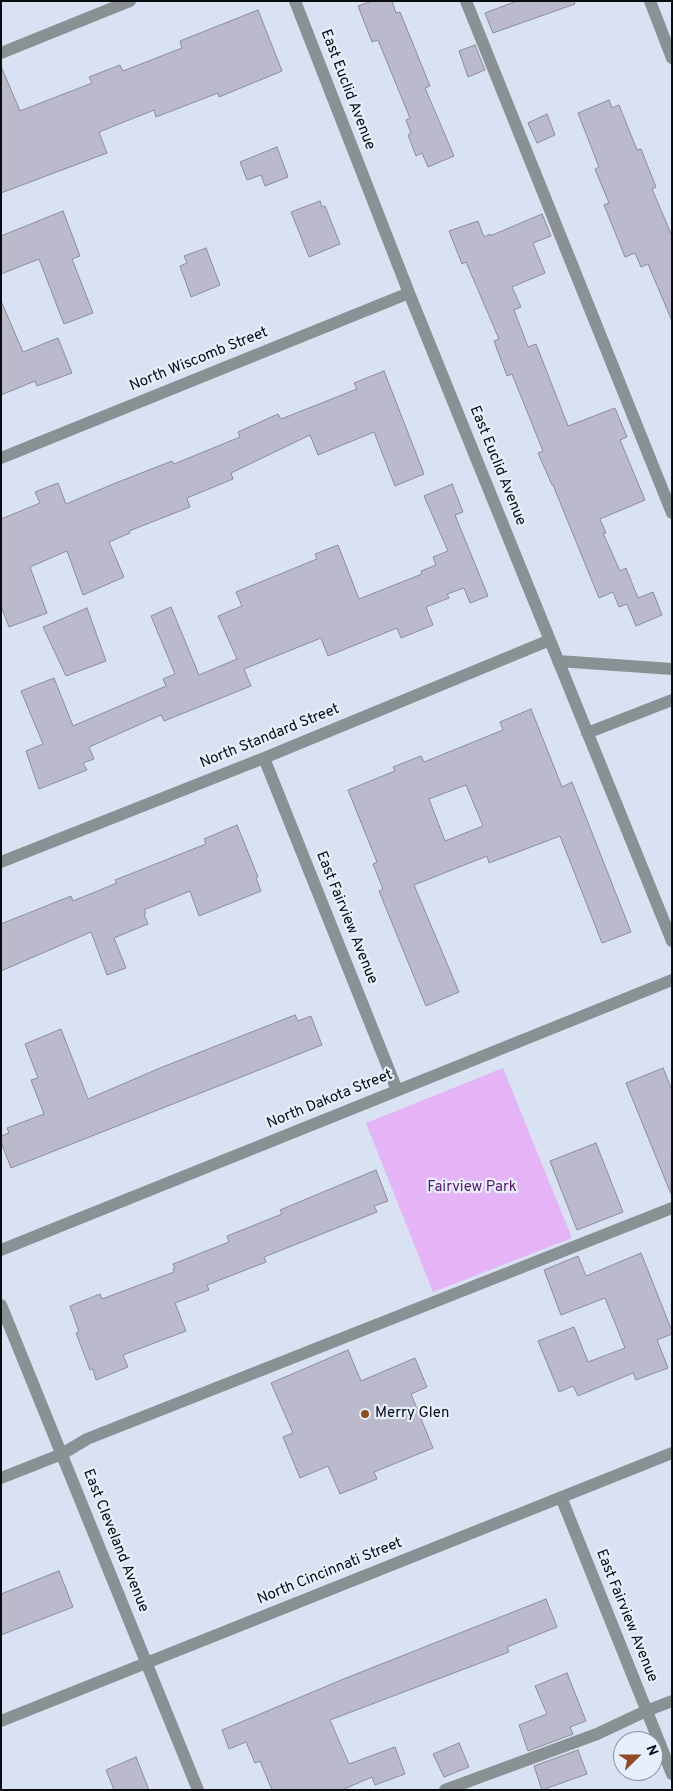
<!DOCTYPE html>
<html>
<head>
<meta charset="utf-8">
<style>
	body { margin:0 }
	#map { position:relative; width:673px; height:1791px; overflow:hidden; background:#d8e2f2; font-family:Overpass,sans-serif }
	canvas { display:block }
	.frame { position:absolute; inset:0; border:2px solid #080b10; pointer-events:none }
	.north { position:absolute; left:613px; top:1731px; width:50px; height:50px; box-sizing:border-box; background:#e7effc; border:1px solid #8e949e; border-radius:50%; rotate:68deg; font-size:14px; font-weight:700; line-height:20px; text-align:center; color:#080b10 }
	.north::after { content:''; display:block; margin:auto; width:18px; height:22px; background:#924b27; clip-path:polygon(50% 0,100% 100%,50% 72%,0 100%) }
</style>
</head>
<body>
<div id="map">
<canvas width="673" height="1791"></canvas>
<div class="frame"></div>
<div class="north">N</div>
</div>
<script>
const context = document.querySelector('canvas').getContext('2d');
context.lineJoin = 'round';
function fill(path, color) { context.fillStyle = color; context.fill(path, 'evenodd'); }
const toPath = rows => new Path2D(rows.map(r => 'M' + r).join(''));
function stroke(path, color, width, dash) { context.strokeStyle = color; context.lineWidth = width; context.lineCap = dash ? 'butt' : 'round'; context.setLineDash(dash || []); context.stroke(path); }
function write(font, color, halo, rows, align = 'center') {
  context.font = font + ' Overpass,sans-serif'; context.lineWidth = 4.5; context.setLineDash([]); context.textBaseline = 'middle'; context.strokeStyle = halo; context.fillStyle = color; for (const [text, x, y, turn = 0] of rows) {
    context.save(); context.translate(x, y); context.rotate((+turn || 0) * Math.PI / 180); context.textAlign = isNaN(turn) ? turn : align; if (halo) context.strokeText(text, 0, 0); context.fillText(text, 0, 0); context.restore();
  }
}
const green = toPath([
	[503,1068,572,1238,433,1292,366,1123]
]);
const building = toPath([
	[372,1,392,1,396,13,400,12,430,86,425,88,454,156,428,167,422,153,416,156,408,135,411,133,406,120,410,118,378,40,372,42,358,6,372,1],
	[517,1,574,1,575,4,493,33,485,13,517,1],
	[258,10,282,71,219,97,218,93,156,117,154,110,99,132,107,153,1,193,1,66,20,111,92,83,89,77,120,65,123,71,182,48,180,41,258,10],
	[475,45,485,70,468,77,459,51,475,45],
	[609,100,612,108,619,105,637,150,641,149,656,187,652,189,672,236,672,321,648,264,641,267,635,253,625,257,604,205,609,203,595,169,599,167,578,113,609,100],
	[547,114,555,135,537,143,528,123,547,114],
	[277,147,288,177,265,186,261,175,247,180,240,162,277,147],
	[320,201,322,207,325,206,340,244,309,257,291,212,320,201],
	[63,211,80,256,72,259,93,313,64,324,39,259,1,274,1,236,63,211],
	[542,214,551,236,533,243,545,273,512,287,521,307,514,310,528,347,536,344,568,426,615,408,627,437,620,440,645,500,600,519,606,533,603,533,620,571,626,568,638,598,653,592,662,615,636,626,627,604,619,607,613,592,599,598,553,485,552,485,538,453,543,451,512,374,507,376,494,341,499,339,466,262,462,264,449,231,478,221,484,237,490,234,490,236,542,214],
	[206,248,220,285,191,297,180,266,187,263,184,256,206,248],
	[1,301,23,352,58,338,72,373,37,386,35,381,1,395,1,301],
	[384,371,424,474,395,486,374,432,318,455,310,435,231,473,233,479,187,498,190,507,129,531,130,533,109,542,124,577,83,595,67,551,30,567,47,613,9,627,1,606,1,519,40,503,35,492,58,483,66,504,113,484,172,461,174,464,240,437,238,432,278,414,281,419,357,389,354,383,384,371],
	[452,484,463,512,455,515,488,596,470,603,464,588,447,594,449,598,426,607,433,625,401,638,397,628,328,656,321,638,244,669,251,686,164,721,161,715,89,747,94,759,83,763,87,770,39,789,26,751,43,744,21,691,54,678,73,726,166,686,163,679,175,674,151,616,171,607,199,675,237,659,218,616,242,606,236,592,317,559,315,554,338,545,359,599,422,574,421,571,436,565,433,557,448,551,424,496,452,484],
	[87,608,106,661,66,676,43,627,87,608],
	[531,709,562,787,572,782,631,932,602,943,560,836,489,863,487,856,414,885,459,992,426,1006,379,891,383,889,373,864,377,862,348,790,395,771,393,767,421,756,424,762,503,730,500,722,531,709],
	[466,785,483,826,445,841,429,799,466,785],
	[237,825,258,877,256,878,261,891,199,916,190,891,144,910,146,913,144,914,148,924,114,938,126,968,107,975,91,932,1,971,1,924,71,896,73,901,117,883,115,880,206,844,204,839,237,825],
	[295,1015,298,1021,311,1016,322,1045,11,1168,1,1142,1,1136,9,1133,7,1128,44,1114,31,1080,38,1078,25,1044,61,1029,88,1099,160,1068,295,1015],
	[663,1068,672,1090,671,1194,626,1083,663,1068],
	[596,1143,623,1212,577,1230,550,1161,596,1143],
	[376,1170,388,1201,374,1206,377,1212,264,1257,266,1262,207,1285,209,1290,175,1303,186,1331,123,1355,128,1367,96,1380,93,1369,90,1370,76,1333,79,1332,70,1306,100,1294,102,1299,174,1272,173,1269,175,1269,173,1264,229,1242,227,1236,282,1214,280,1210,376,1170],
	[641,1253,672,1331,672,1334,657,1340,668,1368,636,1380,633,1373,578,1396,573,1386,559,1392,538,1341,574,1327,588,1362,625,1348,605,1298,561,1315,544,1270,578,1256,586,1276,641,1253],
	[348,1350,361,1381,415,1358,427,1387,411,1394,433,1448,374,1472,377,1479,340,1494,328,1466,300,1478,283,1437,293,1433,271,1383,348,1350],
	[59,1571,73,1607,1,1635,1,1594,59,1571],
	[546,1599,557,1627,507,1647,509,1652,330,1720,349,1764,395,1747,405,1774,375,1785,372,1777,342,1790,272,1790,260,1761,255,1763,246,1742,229,1749,222,1730,346,1678,546,1599],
	[567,1673,586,1721,570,1727,573,1734,528,1751,519,1725,547,1714,535,1686,567,1673],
	[459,1743,469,1767,444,1777,433,1754,459,1743],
	[578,1750,587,1774,542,1790,534,1766,578,1750],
	[136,1757,149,1790,114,1790,106,1770,136,1757]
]);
const lane = toPath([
	[466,1,672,513],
	[1,1478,62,1454,87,1439,672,1208],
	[445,1790,597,1734,646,1711,672,1701]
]);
const street = toPath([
	[295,1,409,293,672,941],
	[650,1,672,58],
	[1,53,130,1],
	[1,458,409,293],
	[558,661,672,669],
	[587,733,672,700],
	[264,758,397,1090],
	[1,862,264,758,550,640],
	[1,1250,672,980],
	[1,1305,198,1790],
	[561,1497,672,1774],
	[1,1721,672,1453]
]);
const markers = [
	[365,1414,5,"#924b27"]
];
const streetNames = [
	["East Euclid Avenue",347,90,69],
	["North Wiscomb Street",199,360,-22],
	["East Euclid Avenue",497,466,68],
	["North Standard Street",270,737,-22],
	["East Fairview Avenue",346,918,68],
	["North Dakota Street",330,1100,-22],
	["East Cleveland Avenue",115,1541,68],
	["North Cincinnati Street",330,1572,-22],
	["East Fairview Avenue",626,1616,68]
];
const parkNames = [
	["Fairview Park",472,1188]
];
const poiNames = [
	["Merry Glen",375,1414]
];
fill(green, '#e5b4f6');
fill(building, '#bbbacc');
stroke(building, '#8c8b9c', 1);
stroke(lane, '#899195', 12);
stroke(street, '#899195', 12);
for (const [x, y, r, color] of markers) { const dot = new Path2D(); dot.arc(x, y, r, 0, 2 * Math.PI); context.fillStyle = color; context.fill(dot); stroke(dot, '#e7effc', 2); }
write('15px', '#080b10', '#e7effc', streetNames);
write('15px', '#5a156e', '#e7effc', parkNames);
write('15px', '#080b10', '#e7effc', poiNames, 'left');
</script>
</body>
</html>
